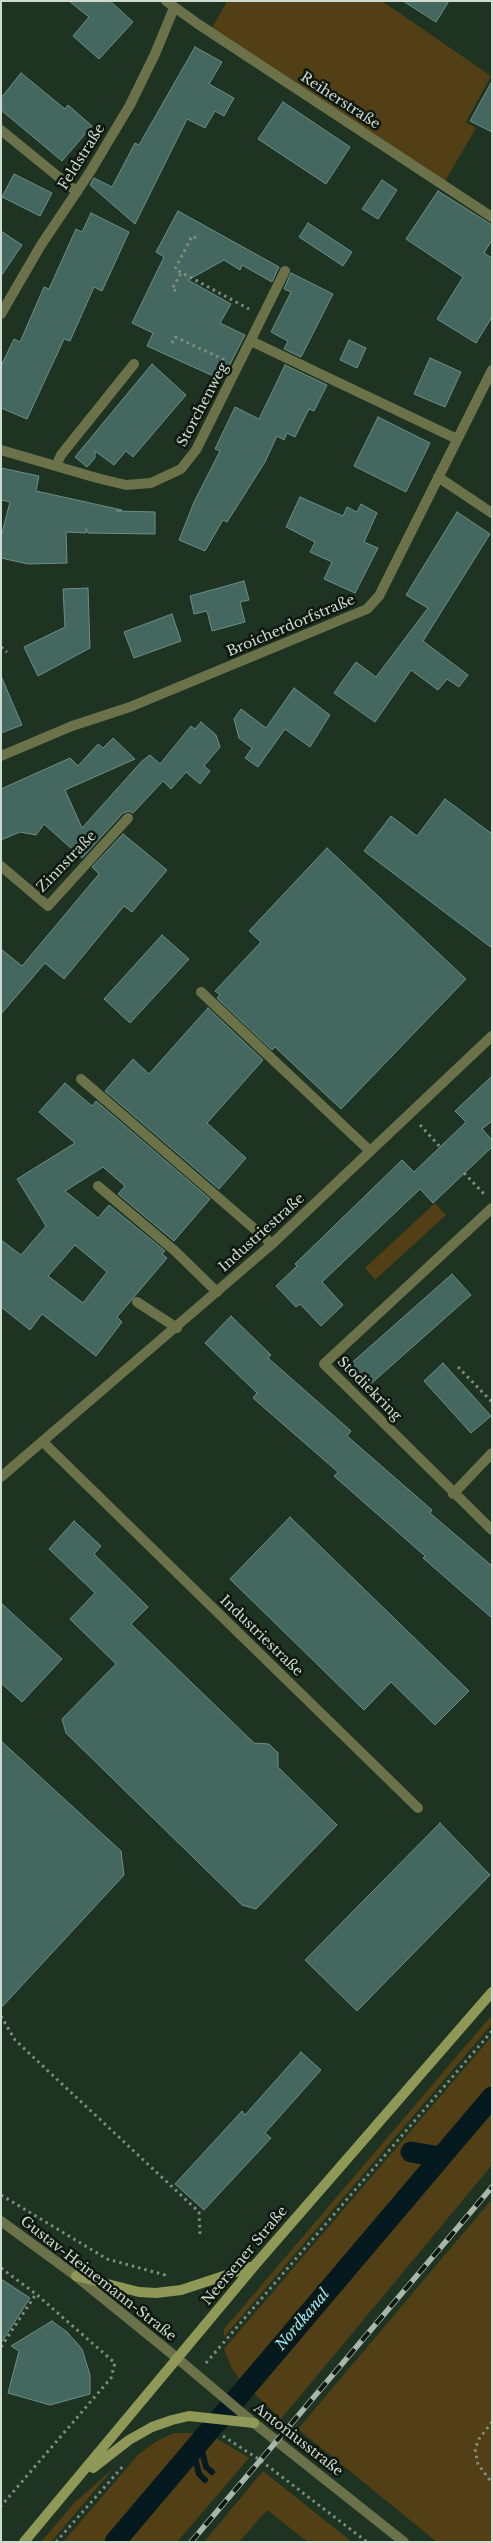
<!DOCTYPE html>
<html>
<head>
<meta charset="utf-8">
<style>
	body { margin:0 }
	#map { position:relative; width:493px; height:2543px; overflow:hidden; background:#1e3321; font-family:"Libre Baskerville",serif }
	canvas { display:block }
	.frame { position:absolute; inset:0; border:2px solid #cedbcf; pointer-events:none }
</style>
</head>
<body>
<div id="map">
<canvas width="493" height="2543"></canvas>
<div class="frame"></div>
</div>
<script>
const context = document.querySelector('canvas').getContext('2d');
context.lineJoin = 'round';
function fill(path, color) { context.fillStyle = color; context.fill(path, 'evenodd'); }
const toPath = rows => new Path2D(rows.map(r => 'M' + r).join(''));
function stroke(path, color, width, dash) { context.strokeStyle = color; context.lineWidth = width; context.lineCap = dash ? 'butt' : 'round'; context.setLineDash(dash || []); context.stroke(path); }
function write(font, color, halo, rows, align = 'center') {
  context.font = font + ' "Libre Baskerville",serif'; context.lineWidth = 5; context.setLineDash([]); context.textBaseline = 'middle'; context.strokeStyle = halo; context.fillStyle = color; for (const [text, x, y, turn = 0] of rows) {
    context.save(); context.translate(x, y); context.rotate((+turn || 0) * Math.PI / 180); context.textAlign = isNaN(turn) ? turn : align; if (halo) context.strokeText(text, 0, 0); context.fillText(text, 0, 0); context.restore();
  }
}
const green = toPath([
	[227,1,382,1,491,76,466,122,476,128,445,181,212,28],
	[435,1203,446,1215,375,1280,365,1268],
	[492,2015,492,2024,224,2337,224,2329],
	[492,2036,492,2165,281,2419,241,2381,232,2369,224,2349],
	[492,2199,492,2542,437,2542,298,2429],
	[174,2433,199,2433,216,2438,249,2458,177,2542,63,2542,138,2455,155,2442],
	[113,2469,51,2542,41,2542,74,2503],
	[263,2471,352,2542,308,2542,267,2510,239,2542,204,2542]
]);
const stream = toPath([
	[200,2443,206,2467,212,2472],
	[193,2450,199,2474,205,2480]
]);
const canal = toPath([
	[411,2152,441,2157],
	[115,2542,492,2097]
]);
const building = toPath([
	[69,1,110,1,133,22,99,59,73,36,89,17,69,1],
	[403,1,449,1,436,22,403,1],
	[195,47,222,62,209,84,234,98,224,116,215,111,205,128,187,119,135,224,90,185,94,178,112,187,135,143,139,145,195,47],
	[21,73,65,109,68,105,92,126,62,161,1,110,1,98,21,73],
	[492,81,492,132,470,121,492,81],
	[283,102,350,147,326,184,258,139,283,102],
	[14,174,52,193,40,216,2,197,14,174],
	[382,180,397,190,378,219,362,209,382,180],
	[438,191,492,225,492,240,484,253,492,258,492,317,476,343,437,319,463,277,406,239,438,191],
	[178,211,279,267,272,282,242,265,240,270,224,260,188,280,231,304,220,323,245,335,222,380,147,346,153,333,132,323,164,257,156,252,178,211],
	[91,213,129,232,102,291,94,287,70,341,64,339,27,419,1,408,1,366,14,339,20,342,44,287,49,289,76,229,82,232,91,213],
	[308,223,352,252,343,266,299,237,308,223],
	[1,231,22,245,1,276,1,231],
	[291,273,333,294,301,357,284,349,288,341,271,332,291,292,284,289,291,273],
	[349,340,366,348,357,368,340,360,349,340],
	[430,358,461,372,445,407,414,394,430,358],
	[152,364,186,395,133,457,126,451,114,465,95,451,95,458,87,467,75,457,152,364],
	[285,365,327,385,314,411,309,409,295,437,287,433,284,440,277,436,265,462,227,522,223,520,205,551,179,540,194,502,220,451,215,449,235,407,259,419,285,365],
	[378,417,430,443,406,492,354,466,378,417],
	[1,468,39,476,36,491,122,510,116,511,155,512,155,534,88,533,86,528,86,533,66,532,67,563,28,564,1,558,1,537,10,502,1,500,1,468],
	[300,497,343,516,347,507,357,512,361,504,377,513,364,542,378,548,355,593,324,579,332,562,310,552,315,542,286,527,300,497],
	[457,512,490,534,423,641,468,675,459,687,447,679,438,690,411,670,375,722,334,693,356,662,376,677,428,608,406,595,457,512],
	[244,581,249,600,240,602,245,622,212,631,207,611,194,614,190,596,244,581],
	[88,588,90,648,38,676,24,647,65,627,63,589,88,588],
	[172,614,181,641,134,658,124,632,172,614],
	[1,676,22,725,1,733,1,676],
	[294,688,330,715,310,747,285,729,258,767,245,758,252,748,239,738,234,719,241,709,266,728,294,688],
	[201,722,216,735,220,747,204,766,210,771,200,784,186,772,171,789,163,781,133,813,129,811,123,813,82,858,44,824,36,835,20,832,1,840,1,789,70,758,78,766,98,744,103,748,113,738,135,759,65,790,82,828,142,761,150,755,160,764,191,726,195,729,201,722],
	[445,799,492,834,492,948,364,851,391,816,417,836,445,799],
	[123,834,167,870,132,912,124,906,64,979,45,963,1,1014,1,949,22,966,99,874,92,867,123,834],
	[327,848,466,979,341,1109,275,1047,272,1050,217,998,220,995,215,991,261,942,249,931,327,848],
	[162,935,189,959,130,1023,104,999,162,935],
	[208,1008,263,1060,207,1123,246,1158,219,1189,105,1091,133,1059,149,1074,208,1008],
	[492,1076,492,1121,482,1129,492,1140,492,1147,433,1203,420,1189,322,1282,343,1305,321,1326,300,1304,296,1307,276,1286,297,1266,295,1264,402,1160,414,1172,466,1122,455,1111,492,1076],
	[65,1083,92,1106,96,1101,210,1199,174,1241,118,1194,125,1186,103,1167,65,1191,98,1218,109,1205,165,1251,162,1254,167,1258,117,1317,122,1322,96,1356,42,1314,30,1330,1,1307,1,1240,21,1255,46,1226,17,1179,75,1143,39,1112,65,1083],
	[75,1245,107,1272,83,1303,48,1276,75,1245],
	[452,1274,471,1295,365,1389,346,1368,452,1274],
	[231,1316,271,1355,268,1358,351,1431,347,1436,432,1510,430,1513,492,1566,492,1618,423,1558,425,1556,334,1476,338,1472,253,1398,257,1393,205,1343,231,1316],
	[443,1363,491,1416,471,1433,424,1381,443,1363],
	[290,1517,469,1691,435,1725,391,1682,364,1710,230,1579,290,1517],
	[74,1521,101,1546,94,1554,148,1607,131,1624,254,1743,269,1744,278,1753,278,1767,337,1825,256,1909,242,1905,66,1733,62,1719,116,1664,70,1619,95,1593,49,1549,74,1521],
	[1,1603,62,1659,22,1702,1,1683,1,1603],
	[1,1741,121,1851,124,1875,1,2008,1,1741],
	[440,1823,490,1875,357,2011,305,1960,440,1823],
	[301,2052,321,2070,265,2133,271,2138,204,2210,175,2184,242,2111,245,2115,301,2052],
	[1,2279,30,2298,1,2343,1,2279],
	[52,2321,67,2332,82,2349,90,2375,90,2394,50,2405,8,2393,19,2351,11,2346,52,2321]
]);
const path = toPath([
	[196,238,192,236,175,269,249,309],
	[176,291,172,289,181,273],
	[172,343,175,337,225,360],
	[1,647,7,652],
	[420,1125,442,1149],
	[464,1173,486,1196],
	[458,1367,492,1402],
	[1,2016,15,2040,199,2212,200,2235],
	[1,2195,107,2259,165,2275,165,2278],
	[1,2268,36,2294,115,2363,111,2378,1,2506],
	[1,2347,36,2294],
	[206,2363,492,2031],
	[492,2422,479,2439,475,2449,478,2464,492,2483],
	[223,2436,260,2460,367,2542],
	[56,2542,124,2465]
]);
const service = toPath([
	[201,992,370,1151],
	[81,1079,272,1244],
	[98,1186,175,1251,217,1292],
	[137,1302,177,1328],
	[43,1442,418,1808]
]);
const minor = toPath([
	[166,1,198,24,492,217],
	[1,130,77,192],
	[1,314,41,245,90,172,130,105,155,54,174,8],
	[251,341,457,439],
	[1,450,97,478,126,485,151,483,181,469,196,450,285,271],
	[56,466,61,455,134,364],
	[438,477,492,513],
	[1,756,72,726,130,707,367,609,379,596,492,370],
	[1,866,48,906,128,818],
	[492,1208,324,1364,492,1530],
	[1,1477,272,1244,492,1036],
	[453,1494,492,1453],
	[1,2221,76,2276,177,2358]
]);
const tertiary = toPath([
	[177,2358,254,2423,404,2542]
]);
const secondary = toPath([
	[76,2276,139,2292,156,2293,181,2290,254,2266],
	[93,2468,129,2440,152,2427,172,2420,189,2416,254,2423],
	[24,2542,255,2265,492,1992]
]);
const rail = toPath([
	[191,2542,492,2187]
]);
const streetNames = [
	["Reiherstraße",340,101,33],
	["Feldstraße",82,157,-58],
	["Storchenweg",203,405,-62],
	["Broicherdorfstraße",291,626,-23],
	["Zinnstraße",67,862,-46],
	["Industriestraße",262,1233,-42],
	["Stodiekring",369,1389,45],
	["Industriestraße",261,1636,44],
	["Neersener Straße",245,2256,-50],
	["Gustav-Heinemann-Straße",98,2279,38],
	["Antoniusstraße",298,2440,38]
];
const waterNames = [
	["Nordkanal",303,2320,-50]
];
fill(green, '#523f15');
stroke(stream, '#051a1f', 6);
stroke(canal, '#051a1f', 21);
fill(building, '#446760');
stroke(building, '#6b9088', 1);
stroke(path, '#7e8e80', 3, [2.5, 4]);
stroke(service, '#6b7249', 10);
stroke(minor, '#6b7249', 10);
stroke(tertiary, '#6b7249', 10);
stroke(secondary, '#8f9856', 10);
stroke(rail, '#a8b7a9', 5.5);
stroke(rail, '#0f1810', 4, [11]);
write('14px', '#cedbcf', '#0f1810', streetNames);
write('italic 15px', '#99eafb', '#0f1810', waterNames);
</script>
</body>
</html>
